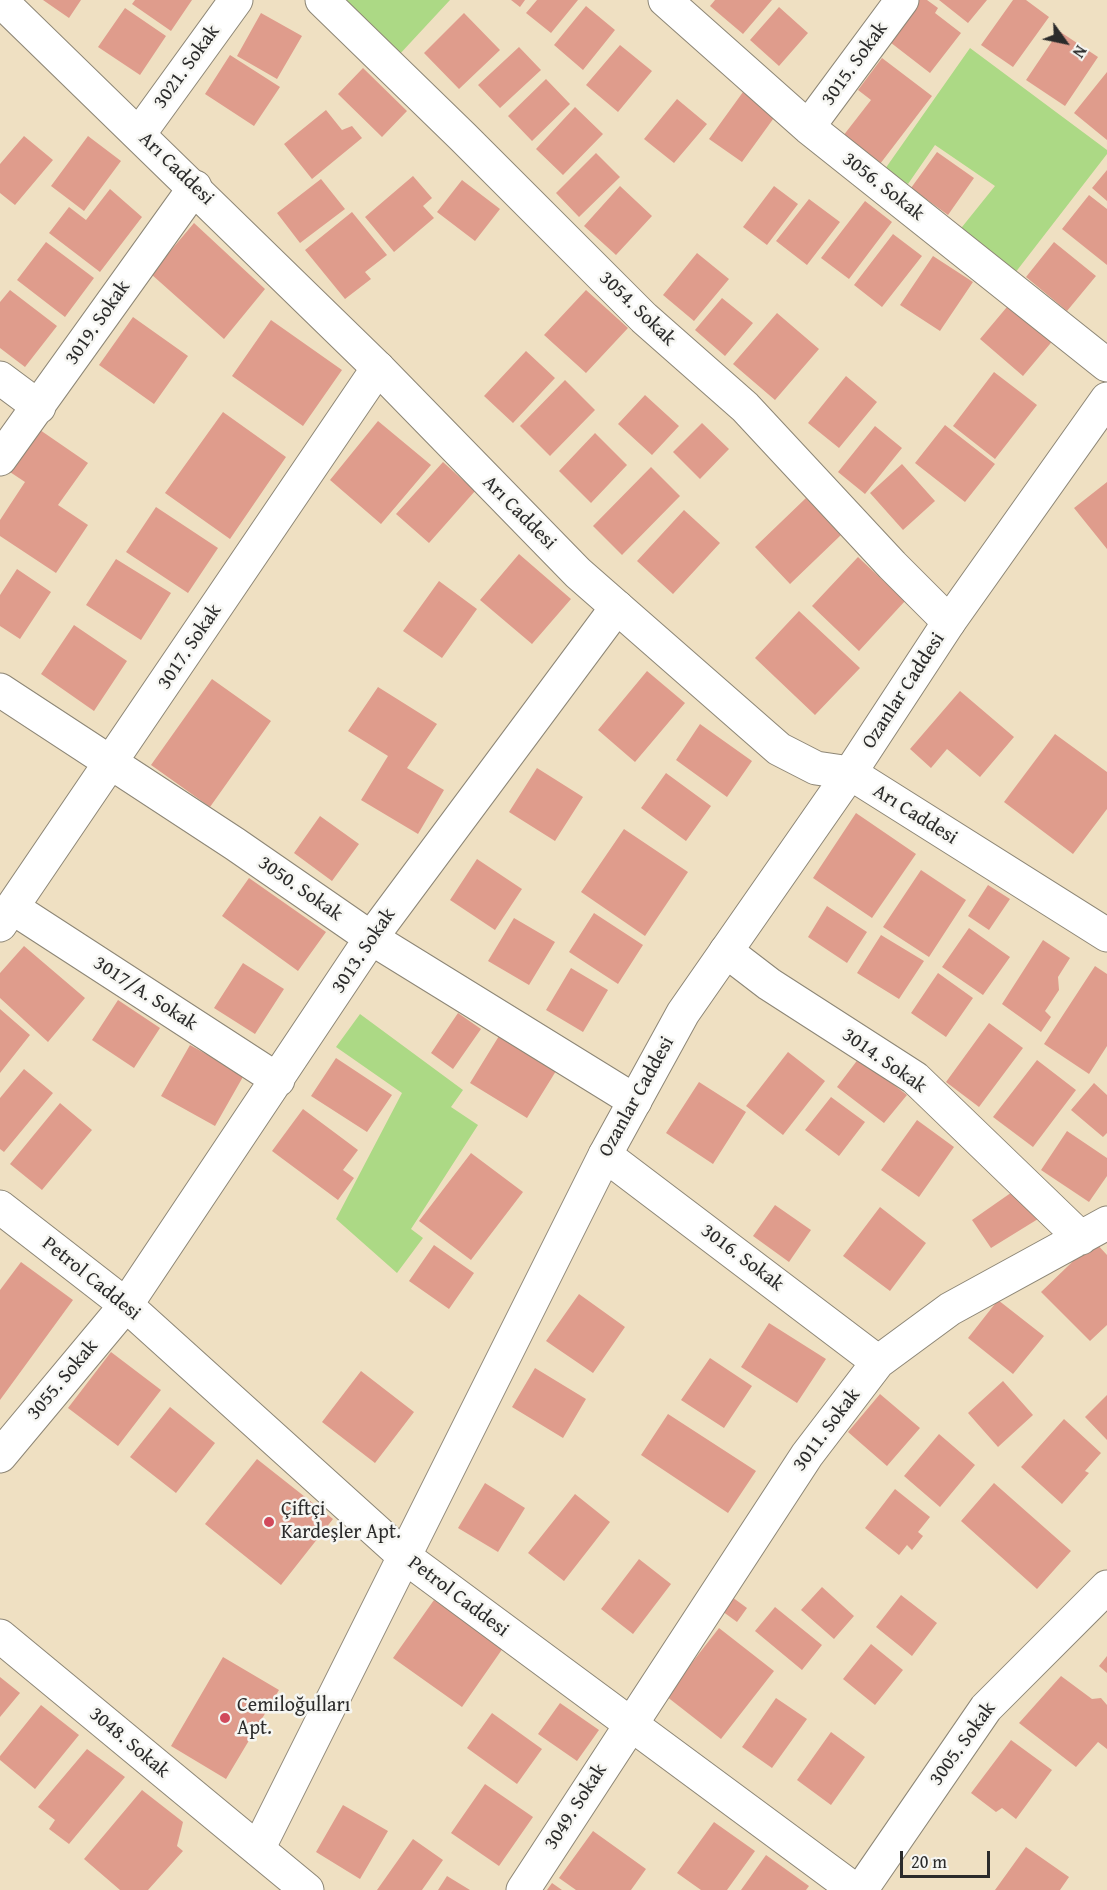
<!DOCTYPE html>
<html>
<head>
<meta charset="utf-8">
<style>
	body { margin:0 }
	#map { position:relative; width:1107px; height:1890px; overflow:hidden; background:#efe0c2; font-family:"Gentium Book Plus",serif }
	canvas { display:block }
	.north { position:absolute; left:1035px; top:12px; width:60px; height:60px; -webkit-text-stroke:4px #f6f6f2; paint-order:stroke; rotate:123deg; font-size:16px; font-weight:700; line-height:24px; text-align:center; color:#2b2b2b }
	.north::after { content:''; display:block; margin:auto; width:21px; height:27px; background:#2b2b2b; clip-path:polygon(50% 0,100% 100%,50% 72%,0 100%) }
	.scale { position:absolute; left:900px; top:1851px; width:90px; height:27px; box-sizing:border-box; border:3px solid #2b2b2b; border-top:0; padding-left:8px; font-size:18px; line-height:21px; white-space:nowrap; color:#2b2b2b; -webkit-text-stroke:4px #f6f6f2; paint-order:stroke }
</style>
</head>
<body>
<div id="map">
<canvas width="1107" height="1890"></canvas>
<div class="north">N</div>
<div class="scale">20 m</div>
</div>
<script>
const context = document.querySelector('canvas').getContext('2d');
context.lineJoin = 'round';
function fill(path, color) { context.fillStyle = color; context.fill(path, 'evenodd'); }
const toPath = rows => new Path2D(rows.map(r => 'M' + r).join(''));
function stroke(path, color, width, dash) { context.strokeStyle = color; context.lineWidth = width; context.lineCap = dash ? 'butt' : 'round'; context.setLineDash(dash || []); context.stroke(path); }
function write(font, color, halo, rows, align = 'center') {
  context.font = font + ' "Gentium Book Plus",serif'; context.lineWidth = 5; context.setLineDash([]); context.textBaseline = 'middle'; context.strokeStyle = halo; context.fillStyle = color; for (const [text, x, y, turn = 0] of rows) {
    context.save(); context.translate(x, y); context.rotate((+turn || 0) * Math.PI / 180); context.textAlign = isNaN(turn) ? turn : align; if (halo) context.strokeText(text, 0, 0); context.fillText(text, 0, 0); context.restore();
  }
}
const green = toPath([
	[341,0,450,0,398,56],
	[970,48,1107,150,1107,154,1015,273,958,232,995,186,935,145,908,184,885,169],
	[360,1014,463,1090,451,1107,478,1125,411,1229,423,1238,397,1273,336,1219,402,1093,336,1047]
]);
const building = toPath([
	[43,0,81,0,69,18],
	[135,0,192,0,171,31,132,4],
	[511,0,525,0,520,7],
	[537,0,578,0,551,33,526,13],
	[715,0,772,0,743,34,710,6],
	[915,0,927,0,938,8,935,13,961,33,930,73,886,39],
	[939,0,987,0,968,23],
	[1013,0,1026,0,1049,17,1013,67,981,45],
	[586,6,615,30,583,70,554,45],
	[779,7,808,33,779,66,750,40],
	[125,8,166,36,140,75,98,47],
	[261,13,302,36,277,79,237,56],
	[464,13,500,50,459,89,424,53],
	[1059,31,1098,57,1065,106,1026,80],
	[620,45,652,71,618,112,586,85],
	[519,47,541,70,500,108,478,85],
	[230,55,280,87,254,126,205,94],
	[882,58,932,96,880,164,843,136,871,100,858,90],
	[363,68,407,111,382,137,338,94],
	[1107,72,1107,140,1074,113],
	[546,79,570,104,532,141,508,116],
	[743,92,776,115,742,162,709,139],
	[677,99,707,124,674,163,644,139],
	[575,107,603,134,563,175,536,149],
	[326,110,342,130,352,126,362,138,312,179,284,144],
	[24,136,53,160,15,205,0,193,0,164],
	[88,136,121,161,84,211,51,186],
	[937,152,974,178,948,215,911,188],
	[596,153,620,177,579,217,556,193],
	[1107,170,1107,201,1092,188],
	[413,176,432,198,423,206,434,218,394,252,365,217],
	[321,179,345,209,300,243,277,213],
	[462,180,500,209,475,241,437,212],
	[620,186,652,216,616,255,584,226],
	[774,186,798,204,767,245,743,227],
	[110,189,142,217,100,272,49,233,69,207,86,220],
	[1089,195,1107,209,1107,265,1062,229],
	[809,199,840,222,807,265,776,241],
	[865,201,892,222,849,279,821,258],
	[352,212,387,255,365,272,371,279,345,299,305,250],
	[194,223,265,289,224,339,151,274],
	[893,234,922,256,882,307,854,285],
	[46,242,94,278,65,317,17,280],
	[1054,242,1096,276,1067,311,1026,277],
	[697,253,729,279,694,321,663,295],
	[933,256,973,282,940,331,900,305],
	[10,290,57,326,25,367,0,348,0,302],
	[586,290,628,328,586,373,544,335],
	[722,298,753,323,725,356,695,330],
	[1012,301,1055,338,1023,376,980,339],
	[777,313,819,349,775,400,733,364],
	[133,317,188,356,154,404,99,365],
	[271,320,342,370,303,426,232,376],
	[526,351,555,378,513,423,484,396],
	[994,372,1037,405,995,459,953,426],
	[846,376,877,402,839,448,808,423],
	[565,380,595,410,550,456,520,426],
	[645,395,679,426,652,455,618,424],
	[223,412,286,457,230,539,165,493],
	[378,421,431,465,381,524,330,480],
	[702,423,729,449,700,479,673,452],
	[945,425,995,464,965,502,915,463],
	[875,426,902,448,865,494,838,472],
	[40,430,88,463,58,505,88,525,56,573,0,536,0,520,25,482,10,472],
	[595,433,627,465,591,503,559,471],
	[443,462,475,491,429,543,396,514],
	[902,464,935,501,903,530,870,493],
	[651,467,680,496,622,555,593,526],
	[1107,482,1107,549,1074,508],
	[806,498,841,535,790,584,755,547],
	[156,507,218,548,188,593,126,552],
	[684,510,720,543,673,594,637,561],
	[519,554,571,599,532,644,480,600],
	[858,557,905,601,859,651,812,606],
	[116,559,171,593,141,640,86,605],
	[17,569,51,592,20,639,0,626,0,595],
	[439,581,477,609,442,658,403,631],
	[799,611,860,668,815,715,755,658],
	[74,625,127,661,94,711,41,674],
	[647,671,685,703,635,762,598,730],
	[212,679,271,721,210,807,151,765],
	[378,687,437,724,407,768,444,790,418,834,361,800,388,756,348,731],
	[960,691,1014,737,980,777,947,749,931,768,910,749],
	[700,724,752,761,727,797,676,760],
	[1055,734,1107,772,1107,809,1073,854,1004,802],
	[537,768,583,797,555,841,509,812],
	[666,773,711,806,686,841,641,808],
	[856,813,916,854,872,918,813,878],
	[320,816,359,844,332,881,294,853],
	[624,829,688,872,645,936,581,892],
	[477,859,522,889,495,930,450,900],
	[921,870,966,900,929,957,883,927],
	[249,878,326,932,298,971,222,916],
	[988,885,1010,899,989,930,968,916],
	[827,906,867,932,847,963,808,937],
	[594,913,643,945,618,984,569,952],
	[514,918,555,942,529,985,488,961],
	[969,928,1010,957,983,995,942,967],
	[881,935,924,961,899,999,857,973],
	[1043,940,1070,958,1058,977,1059,990,1045,1011,1051,1017,1041,1032,1002,1004],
	[24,946,85,998,48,1042,0,998,0,973],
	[243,963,284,989,255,1034,214,1008],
	[1095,966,1107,974,1107,1046,1089,1074,1044,1044],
	[571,968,608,990,583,1032,546,1010],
	[938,973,973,998,946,1037,911,1013],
	[118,1000,160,1028,134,1068,92,1040],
	[0,1009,30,1035,0,1073],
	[458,1013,481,1029,453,1069,431,1053],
	[989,1023,1023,1048,979,1107,946,1082],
	[499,1036,556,1071,527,1118,470,1083],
	[190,1045,244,1075,215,1126,161,1096],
	[788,1052,825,1081,783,1135,746,1106],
	[336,1058,392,1095,367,1132,311,1096],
	[859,1058,907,1095,884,1123,837,1087],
	[1037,1060,1076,1090,1033,1147,993,1117],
	[24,1069,53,1093,4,1152,0,1149,0,1098],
	[699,1082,746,1112,713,1164,666,1133],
	[1094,1083,1107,1095,1107,1133,1103,1137,1071,1110],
	[831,1097,865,1122,839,1156,805,1130],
	[60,1103,92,1130,42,1190,10,1164],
	[303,1109,358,1150,343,1170,354,1178,338,1200,272,1151],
	[917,1120,954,1147,919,1197,881,1170],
	[1067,1131,1107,1158,1107,1176,1089,1202,1041,1170],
	[471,1153,523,1192,471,1260,419,1221],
	[1015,1190,1038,1219,991,1248,972,1220],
	[775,1205,811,1230,789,1262,753,1236],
	[880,1207,926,1243,890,1291,843,1256],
	[1094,1241,1107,1255,1107,1325,1090,1341,1041,1292],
	[434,1245,474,1273,449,1309,409,1281],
	[21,1262,73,1300,0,1400,0,1290],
	[579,1294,625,1327,593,1373,546,1341],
	[998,1300,1044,1336,1013,1374,968,1338],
	[769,1323,826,1359,797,1403,741,1367],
	[111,1352,161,1390,118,1446,68,1408],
	[710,1358,752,1386,724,1428,681,1400],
	[535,1368,586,1399,563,1438,512,1407],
	[361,1371,414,1412,375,1463,322,1422],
	[1003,1381,1033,1415,998,1447,968,1413],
	[880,1394,920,1428,887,1466,848,1432],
	[1107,1395,1107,1440,1085,1417],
	[170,1407,215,1443,176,1493,130,1457],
	[668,1414,756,1471,728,1513,641,1455],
	[1064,1419,1101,1453,1085,1471,1089,1473,1062,1504,1021,1467],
	[939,1434,975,1465,940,1507,904,1476],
	[257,1459,333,1519,281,1585,205,1524],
	[485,1483,525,1508,498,1552,458,1528],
	[994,1483,1071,1551,1037,1589,961,1521],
	[895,1489,930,1517,918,1532,923,1536,912,1550,907,1545,899,1555,865,1528],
	[575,1494,610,1522,564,1581,528,1553],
	[639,1559,671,1584,633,1634,601,1609],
	[822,1587,854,1616,834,1639,801,1610],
	[901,1595,937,1623,912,1656,876,1627],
	[732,1597,747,1608,737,1622,722,1611],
	[434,1600,503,1648,462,1707,393,1658],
	[775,1607,822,1645,802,1670,755,1631],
	[719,1628,774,1671,721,1739,666,1696],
	[871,1644,903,1670,875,1705,843,1679],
	[1107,1656,1107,1673,1099,1666],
	[223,1657,279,1690,226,1779,171,1746],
	[1061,1676,1092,1699,1101,1698,1107,1705,1107,1749,1098,1742,1076,1767,1019,1723],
	[0,1677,20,1693,0,1717],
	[776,1698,807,1719,772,1768,742,1747],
	[560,1703,599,1730,577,1761,538,1734],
	[41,1705,79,1735,35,1789,0,1760,0,1756],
	[492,1713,542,1749,517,1784,467,1748],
	[831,1732,865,1757,831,1805,797,1780],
	[1011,1740,1052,1770,1016,1819,1002,1808,996,1812,971,1793],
	[87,1749,125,1777,69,1844,49,1829,55,1820,38,1807],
	[485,1784,533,1817,499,1866,451,1833],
	[142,1790,183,1822,177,1846,183,1851,148,1890,120,1890,84,1859],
	[343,1805,388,1831,360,1879,316,1852],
	[714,1822,755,1851,727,1890,701,1890,677,1873],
	[593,1831,646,1869,631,1890,576,1890,559,1878],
	[413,1839,443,1860,422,1890,377,1890],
	[1026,1847,1069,1877,1060,1890,995,1890],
	[766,1855,809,1886,806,1890,741,1890],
	[447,1876,470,1890,438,1890],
	[552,1883,562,1890,547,1890]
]);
const minor = toPath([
	[322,0,463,137,644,318,745,407,892,565,949,622],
	[665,0,808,127,1107,365],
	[808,127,902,0],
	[139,134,236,0],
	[0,378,39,407],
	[0,459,195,187],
	[0,690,235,844,371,938,635,1101],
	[13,908,278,1080],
	[0,925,378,368],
	[726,951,769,984,915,1078,1081,1238],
	[605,1155,878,1362],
	[0,1456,126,1305,371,938,617,607],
	[0,1636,307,1890],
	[523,1890,807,1455,878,1362,950,1309,1107,1223],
	[861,1890,986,1708,1107,1587]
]);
const tertiary = toPath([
	[0,0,378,368,578,573,779,749,816,768,850,773,1107,935],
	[0,1207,126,1305,405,1557,855,1890],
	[258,1849,605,1155,683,1013,850,773,949,622,1107,399]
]);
const markers = [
	[269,1522,6,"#d1495b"],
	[225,1718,6,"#d1495b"]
];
const streetNames = [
	["3015. Sokak",855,64,-54],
	["3021. Sokak",187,67,-54],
	["Arı Caddesi",176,169,44],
	["3056. Sokak",883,187,38],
	["3054. Sokak",637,309,44],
	["3019. Sokak",98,323,-55],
	["Arı Caddesi",519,513,45],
	["3017. Sokak",190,647,-56],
	["Ozanlar Caddesi",904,691,-57],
	["Arı Caddesi",915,815,32],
	["3050. Sokak",300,889,35],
	["3013. Sokak",364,951,-56],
	["3017/A. Sokak",145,994,33],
	["3014. Sokak",884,1061,35],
	["Ozanlar Caddesi",637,1097,-61],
	["3016. Sokak",742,1258,37],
	["Petrol Caddesi",91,1279,39],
	["3055. Sokak",63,1380,-50],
	["3011. Sokak",827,1430,-53],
	["Petrol Caddesi",458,1597,37],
	["3048. Sokak",129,1743,40],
	["3005. Sokak",963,1744,-54],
	["3049. Sokak",576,1807,-57]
];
const poiNames = [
	["Çiftçi",281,1510],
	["Kardeşler Apt.",281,1533],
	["Cemiloğulları",237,1706],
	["Apt.",237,1729]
];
fill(green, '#acd985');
fill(building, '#df9c8c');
stroke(minor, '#8d8676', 35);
stroke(tertiary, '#8d8676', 35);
stroke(minor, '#fff', 33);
stroke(tertiary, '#fff', 33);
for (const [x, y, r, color] of markers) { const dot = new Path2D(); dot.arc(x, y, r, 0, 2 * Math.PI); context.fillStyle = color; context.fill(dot); stroke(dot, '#f6f6f2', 2); }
write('20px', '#2b2b2b', '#f6f6f2', streetNames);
write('20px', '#2b2b2b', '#f6f6f2', poiNames, 'left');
</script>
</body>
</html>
